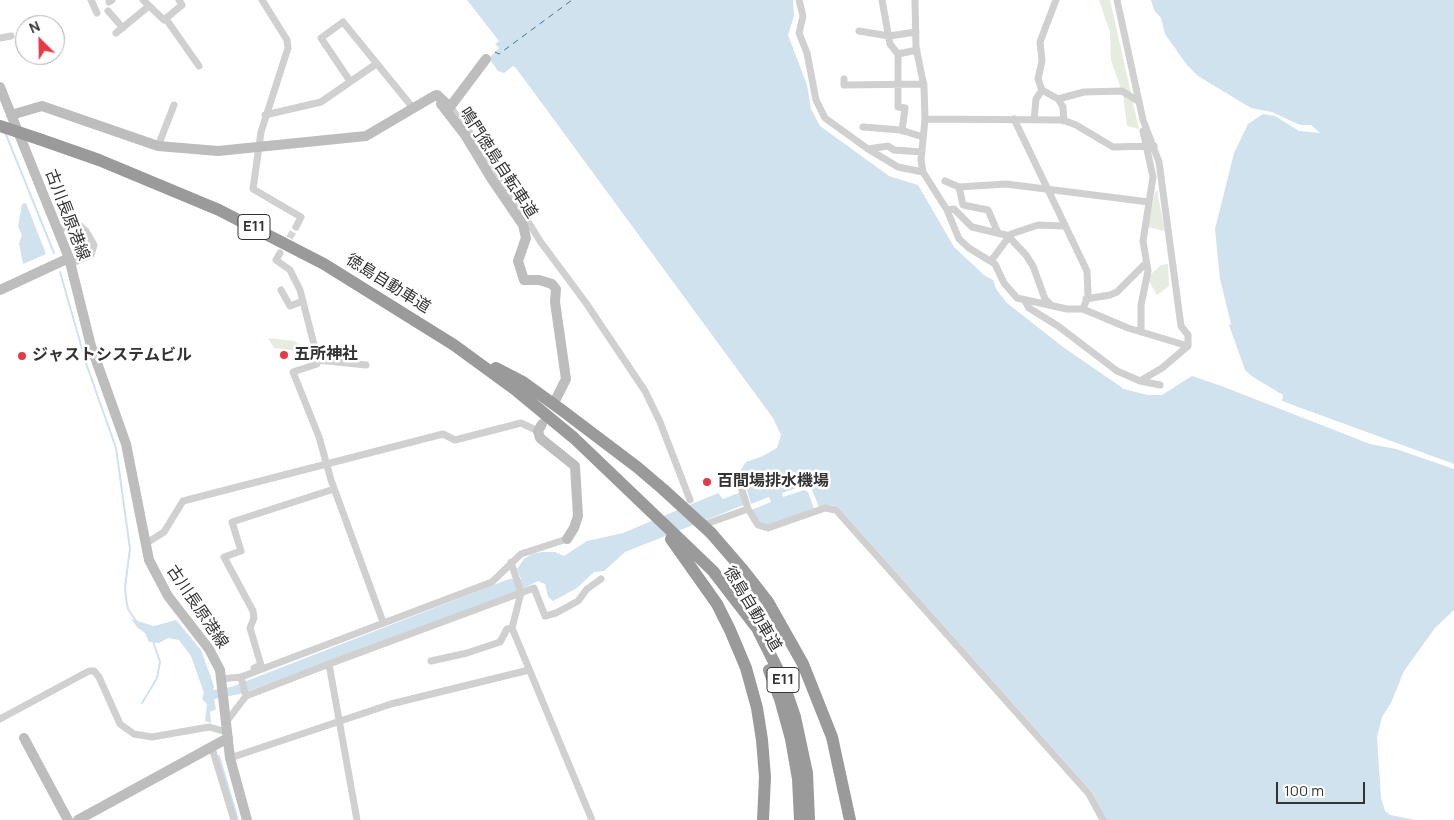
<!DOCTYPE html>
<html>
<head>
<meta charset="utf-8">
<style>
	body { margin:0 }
	#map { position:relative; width:1454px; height:820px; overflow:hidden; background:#fff; font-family:Manrope,sans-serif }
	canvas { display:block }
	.north { position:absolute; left:15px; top:15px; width:50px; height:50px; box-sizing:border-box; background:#fff; border:1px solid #adadad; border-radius:50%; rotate:337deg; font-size:14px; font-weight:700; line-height:20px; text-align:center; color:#333 }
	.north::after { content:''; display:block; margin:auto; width:18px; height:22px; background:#e63946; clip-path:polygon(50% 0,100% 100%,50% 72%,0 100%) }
	.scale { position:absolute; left:1276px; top:782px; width:89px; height:22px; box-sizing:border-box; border:2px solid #333; border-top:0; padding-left:6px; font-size:15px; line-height:18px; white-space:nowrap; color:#333; -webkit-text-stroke:4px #fff; paint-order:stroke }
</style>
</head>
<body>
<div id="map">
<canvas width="1454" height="820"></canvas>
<div class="north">N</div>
<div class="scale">100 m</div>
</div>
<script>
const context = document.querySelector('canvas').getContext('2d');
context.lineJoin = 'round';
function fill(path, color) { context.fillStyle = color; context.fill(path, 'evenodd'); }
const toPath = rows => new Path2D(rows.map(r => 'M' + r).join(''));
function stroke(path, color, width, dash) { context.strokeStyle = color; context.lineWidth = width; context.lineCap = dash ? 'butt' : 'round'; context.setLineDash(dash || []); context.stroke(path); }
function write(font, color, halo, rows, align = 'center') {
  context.font = font + ' Manrope,"Noto Sans JP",sans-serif'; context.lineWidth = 5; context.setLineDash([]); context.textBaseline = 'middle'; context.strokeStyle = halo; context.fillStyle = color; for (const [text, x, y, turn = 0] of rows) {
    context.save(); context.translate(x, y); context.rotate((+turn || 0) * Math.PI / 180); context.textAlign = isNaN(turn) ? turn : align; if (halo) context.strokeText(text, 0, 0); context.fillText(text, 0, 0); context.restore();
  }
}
const green = toPath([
	[1099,0,1110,0,1139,129,1127,126,1123,94,1111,60,1110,32],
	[1158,191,1158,196,1165,231,1148,227,1155,192],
	[1168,264,1169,286,1157,295,1147,278,1161,265],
	[268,338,294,341,307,349,309,356,299,354,291,350,274,348]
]);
const water = toPath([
	[467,0,793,0,794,16,788,35,807,85,811,109,820,126,889,176,918,185,954,247,984,275,993,280,996,289,1007,303,1063,347,1124,389,1147,395,1162,395,1192,376,1224,387,1370,444,1396,449,1454,469,1454,610,1435,628,1404,671,1391,703,1382,717,1377,737,1381,798,1385,811,1390,815,1415,820,1106,820,1093,793,838,507,831,505,819,507,811,488,805,485,782,493,783,497,804,490,808,492,814,509,766,526,762,525,751,510,771,502,769,497,751,504,741,469,746,462,763,456,777,448,781,435,773,418,516,68,513,66,504,73,498,71,489,58,499,48,495,44,499,41],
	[1151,0,1454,0,1454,464,1282,401,1283,395,1253,377,1245,370,1229,325,1231,324,1220,279,1215,229,1234,153,1248,124,1263,114,1275,116,1299,131,1320,133,1311,125,1300,125,1272,112,1251,108,1198,76,1187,65,1165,34,1161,18,1154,10],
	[26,203,46,254,23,264,19,243,22,235,18,226,22,204],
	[741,492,746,504,625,552,604,571,594,572,577,588,553,601,548,597,545,584,538,581,512,594,240,694,214,699,216,709,210,712,211,723,205,721,207,704,202,699,204,693,191,656,179,640,168,638,159,643,149,642,145,633,138,628,131,619,154,626,176,620,201,650,214,686,213,690,231,687,509,579,521,579,517,569,524,559,532,554,542,552,555,552,564,556,587,541,623,533,718,493,723,499]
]);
const stream = toPath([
	[5,132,54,253],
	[60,272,87,366,116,448,130,549,125,587,126,599,128,609,136,621],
	[142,703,157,678,160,662,153,641],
	[219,756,238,820]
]);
const ferry = toPath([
	[495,52,499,54,572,0]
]);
const streetTunnel = toPath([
	[284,247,296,227]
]);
const street = toPath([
	[91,0,97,13],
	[143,0,164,20,182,5,179,0],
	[262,0,287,40,288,48,261,132,253,189,301,217,296,227],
	[799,0,803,16,799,33,807,53,816,100,825,118,868,149,898,167,923,172,921,160,925,119,924,87,916,47,915,0],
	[882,0,890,44,898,54,898,107,905,108,902,131],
	[1056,0,1040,42,1042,61,1038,79,1042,90,1058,99,1063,107,1064,121],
	[109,2,112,0],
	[108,11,123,28],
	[166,19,199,66],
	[859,31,889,36,916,32],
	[116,33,149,6],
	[0,38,11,36],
	[898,54,917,50],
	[844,79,844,85,924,84],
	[350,81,321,38,343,22,413,108],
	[1058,99,1084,92,1122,91,1138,101],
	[450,107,485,152,540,241,586,303,645,391,660,422,690,500],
	[265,115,321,102,376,64],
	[925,119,1063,120,1076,125,1113,147,1154,146],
	[1014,119,1087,271,1088,296,1083,309],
	[1034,120,1036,99,1042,90],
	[863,127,901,130,923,137],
	[158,146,174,105],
	[868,149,888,146,894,150,922,152],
	[923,172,947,210,959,239,969,248,995,264,1004,283,1017,298,1067,309,1083,309,1128,328,1188,346],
	[945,181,959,187,1006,184,1149,202],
	[959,187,963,205,988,210,998,233],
	[947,210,954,209,972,227,1010,236],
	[59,230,77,223,86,231,94,245,91,255,70,264],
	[1009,237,1026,255,1033,266,1045,299,1051,305],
	[280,253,276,260,290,270,300,290,318,360,317,364,293,372,319,437,331,480,383,622],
	[991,261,1011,234,1038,225,1064,226],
	[281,290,290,306,303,301],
	[1086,299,1110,295,1117,292,1145,264],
	[1025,301,1029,308,1058,326,1117,371,1140,381,1162,368,1188,346,1188,335,1181,326,1159,162,1143,120,1117,0],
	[1141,332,1141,305,1148,271,1143,241,1153,177,1143,131],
	[318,360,366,365],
	[1140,381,1160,385],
	[732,477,740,484,748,509],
	[700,526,748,509,758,525,768,528,825,508,836,510,1089,794,1103,820],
	[145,544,164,532,183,501,443,434,455,440,521,423,538,431],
	[511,562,521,593,512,628,592,820],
	[431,661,467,653,500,642,507,629,512,628],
	[329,664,357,820],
	[254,668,261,665,250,628,254,618,253,611,224,557,241,551,232,522,334,489],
	[241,677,246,696],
	[221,679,241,677,492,582,521,554,567,539],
	[0,719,89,671,94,671,99,677,120,724,134,734,152,737,209,727,227,732],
	[227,721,246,696,329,664,534,588,545,616,556,613,578,601,587,589,601,579],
	[212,748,234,820],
	[230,758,391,704,529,670]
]);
const secondary = toPath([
	[0,87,69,258,91,346,126,444,149,560,168,596,209,649,220,670,230,758,247,820],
	[441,104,465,135,491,178,523,225,526,238,518,261,524,280,539,280,552,284,556,289,555,302,566,379,556,399],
	[11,115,42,106,158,146,218,151,366,136,434,96,437,95,450,107,486,59],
	[0,290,69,258],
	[542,424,538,431,540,438,575,466,578,516,574,528,567,539],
	[24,738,68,820],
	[78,820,228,738]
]);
const highway = toPath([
	[39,139,99,160,219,210,324,264,454,345,517,391,574,438,713,571,757,628,781,676,795,717,807,773,809,820],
	[496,368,523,382,563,411,637,467,664,490],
	[711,533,743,570,768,602,803,664,832,737,850,820],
	[671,539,717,604,730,630,746,668,757,708,762,740,765,777,763,820],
	[769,670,780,699,791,739,798,779,800,820]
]);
const highwayBridge = toPath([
	[0,126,39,139],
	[664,490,711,533]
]);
const markers = [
	[284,355,5,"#e63946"],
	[22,356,5,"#e63946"],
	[707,482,5,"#e63946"]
];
const shields = [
	[254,227,32],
	[783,680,32]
];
const shieldNames = [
	["E11",254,227],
	["E11",783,680]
];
const streetNames = [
	["鳴門徳島自転車道",498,163,57],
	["古川長原港線",67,215,69],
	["徳島自動車道",388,284,32],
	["古川長原港線",197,607,56],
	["徳島自動車道",752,609,59]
];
const poiNames = [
	["五所神社",294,355],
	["ジャストシステムビル",32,356],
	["百間場排水機場",717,482]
];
fill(green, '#e6ecdf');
fill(water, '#cfe2ee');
stroke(stream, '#cfe2ee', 2);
stroke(ferry, '#3f7597', 1, [6, 5]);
stroke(streetTunnel, '#d6d6d6', 7, [7, 3.5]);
stroke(street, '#d0d0d0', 7);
stroke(secondary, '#bdbdbd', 10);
stroke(highway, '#9a9a9a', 12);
stroke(highwayBridge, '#9a9a9a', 12);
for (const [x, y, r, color] of markers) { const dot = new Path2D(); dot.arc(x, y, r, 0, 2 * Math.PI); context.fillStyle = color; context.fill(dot); stroke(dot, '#fff', 2); }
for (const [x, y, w] of shields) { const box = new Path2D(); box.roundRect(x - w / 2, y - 12.5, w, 25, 4); context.fillStyle = '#fff'; context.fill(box); stroke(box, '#333', 1); }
write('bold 15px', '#333', null, shieldNames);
write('16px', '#333', '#fff', streetNames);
write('bold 16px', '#333', '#fff', poiNames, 'left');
</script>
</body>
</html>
